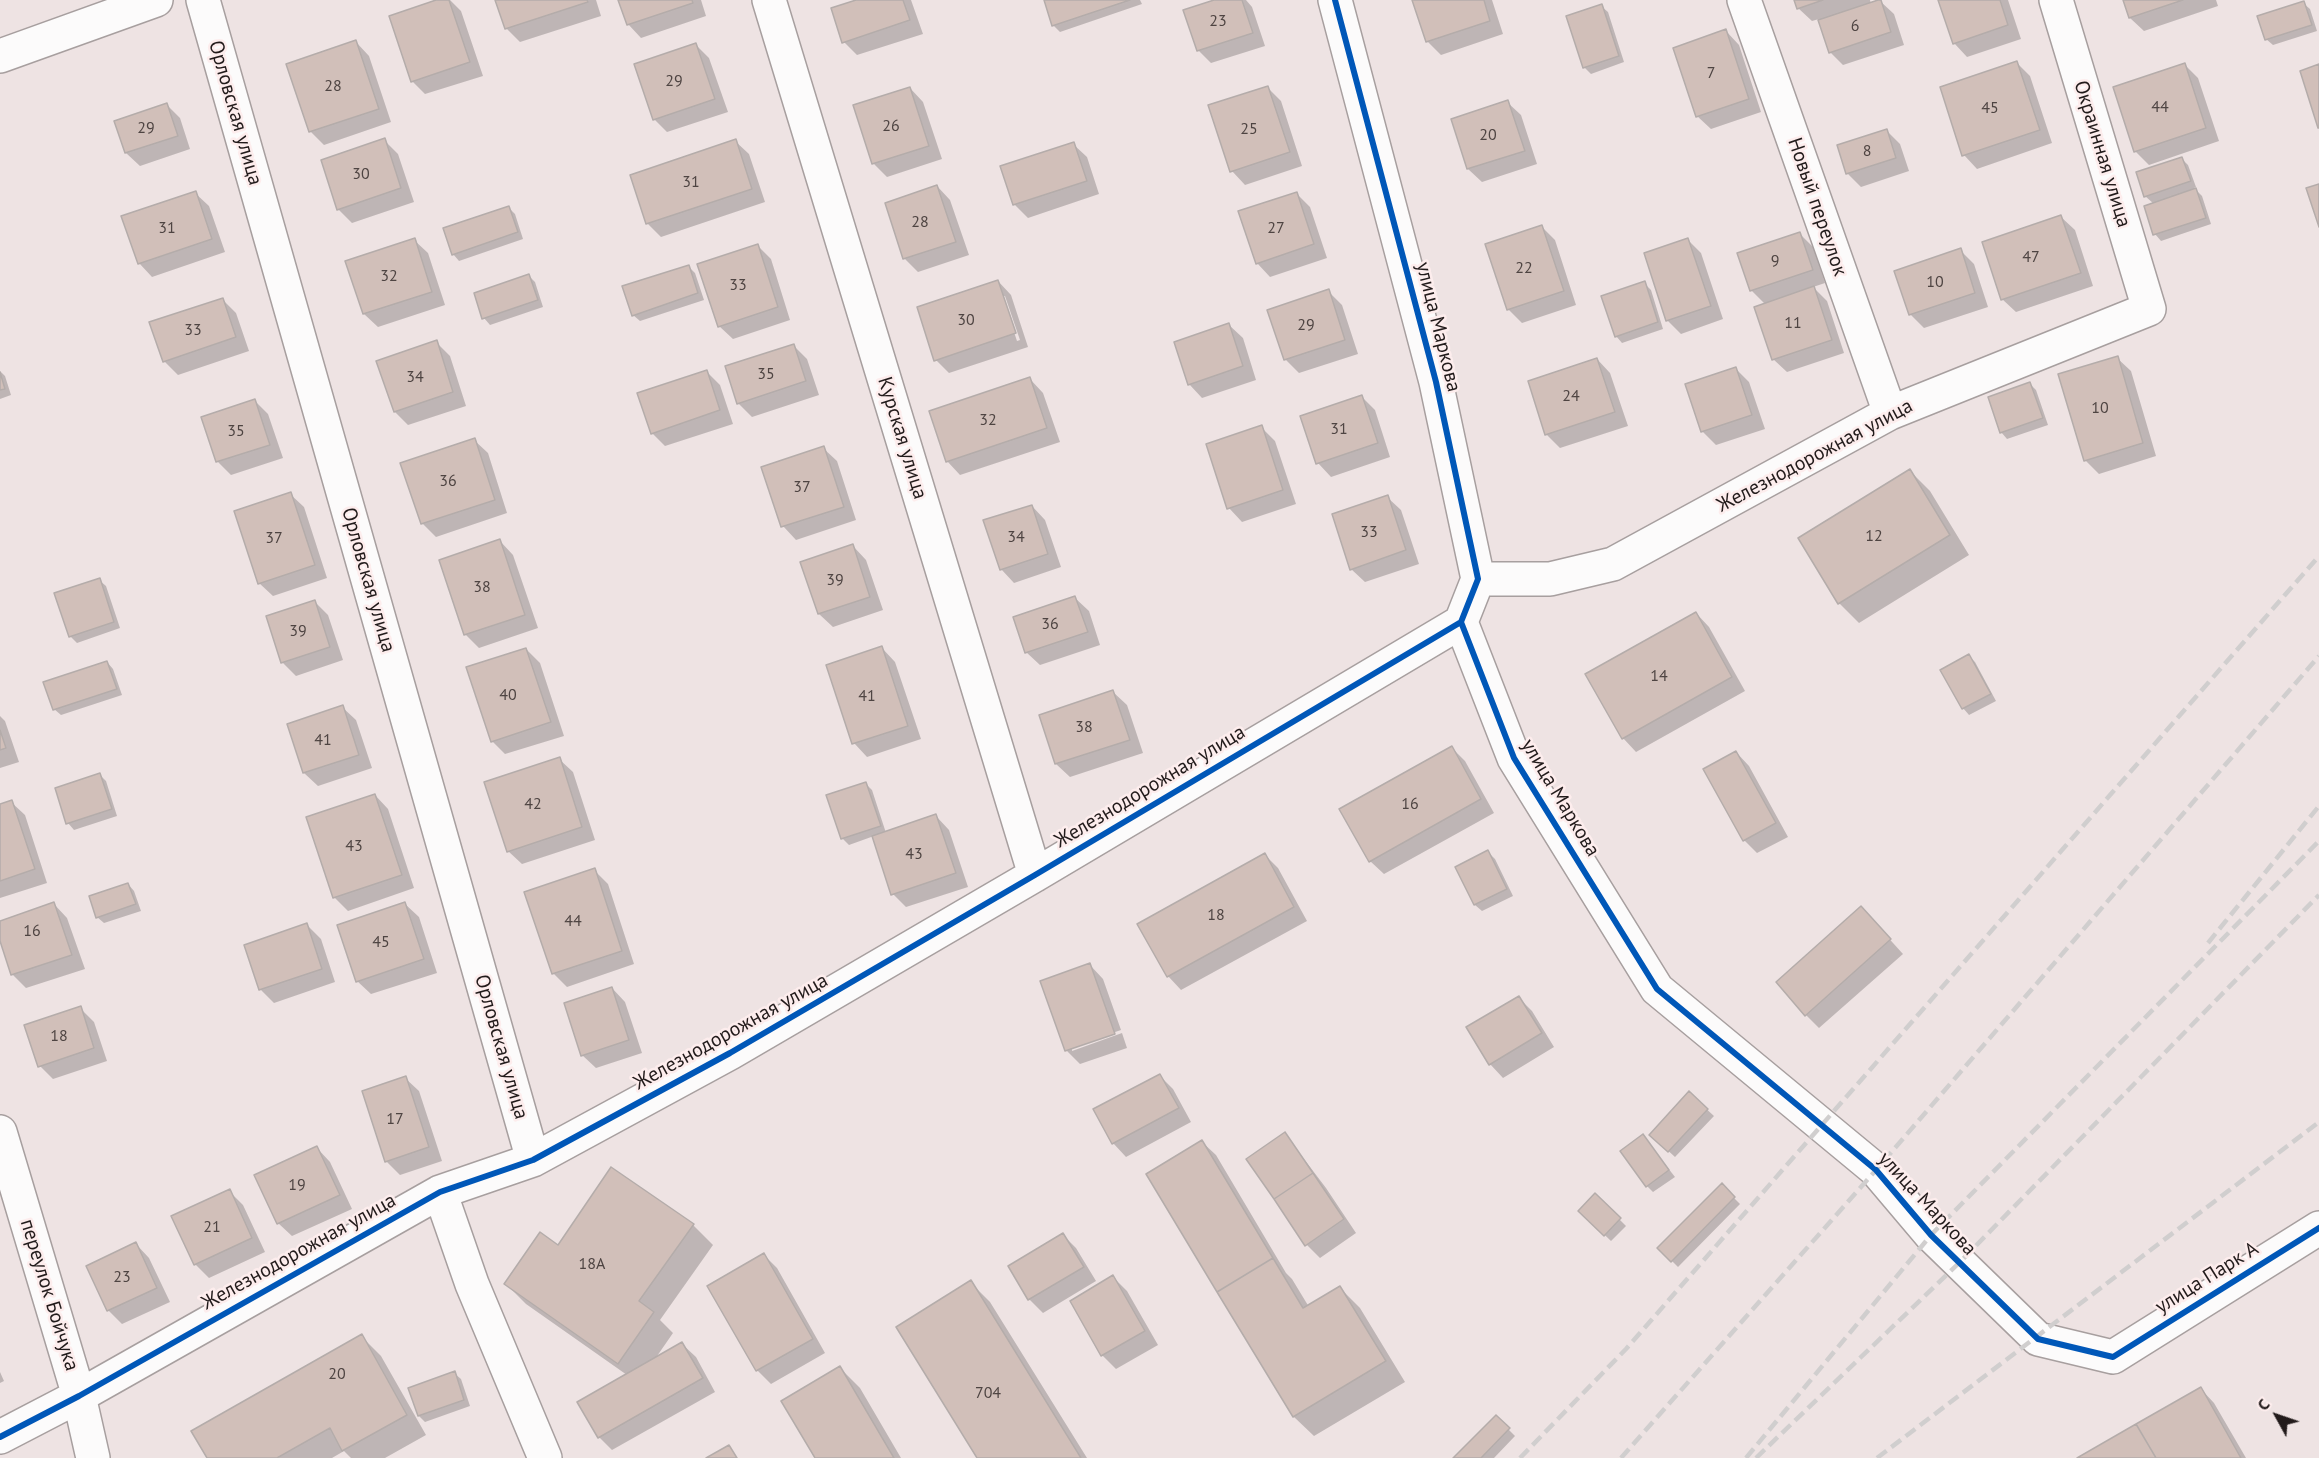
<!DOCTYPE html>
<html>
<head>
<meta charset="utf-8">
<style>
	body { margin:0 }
	#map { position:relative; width:2319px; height:1458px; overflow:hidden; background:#eee3e3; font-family:"PT Sans",sans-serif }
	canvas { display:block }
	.north { position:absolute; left:2247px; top:1386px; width:60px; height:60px; -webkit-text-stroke:4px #fdeded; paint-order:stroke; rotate:310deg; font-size:16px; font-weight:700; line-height:24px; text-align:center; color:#221b1b }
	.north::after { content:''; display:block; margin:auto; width:21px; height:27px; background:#221b1b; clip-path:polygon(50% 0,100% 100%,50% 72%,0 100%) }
</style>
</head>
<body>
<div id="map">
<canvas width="2319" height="1458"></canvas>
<div class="north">С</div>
</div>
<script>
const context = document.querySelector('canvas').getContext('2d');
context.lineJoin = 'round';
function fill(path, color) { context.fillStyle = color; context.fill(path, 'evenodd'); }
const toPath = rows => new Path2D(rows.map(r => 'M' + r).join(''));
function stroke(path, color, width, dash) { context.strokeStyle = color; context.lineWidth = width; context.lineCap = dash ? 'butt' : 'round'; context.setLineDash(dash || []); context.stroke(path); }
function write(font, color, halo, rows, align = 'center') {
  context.font = font + ' "PT Sans",sans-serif'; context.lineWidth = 5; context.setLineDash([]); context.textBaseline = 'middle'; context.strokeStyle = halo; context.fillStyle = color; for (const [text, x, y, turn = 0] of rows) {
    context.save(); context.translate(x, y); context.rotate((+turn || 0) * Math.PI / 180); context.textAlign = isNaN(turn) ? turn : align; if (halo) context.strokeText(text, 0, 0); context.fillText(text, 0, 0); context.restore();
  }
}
const shadow = toPath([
	[440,0,450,0,461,11,483,76,425,94,412,81],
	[497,0,596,0,601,16,520,42,506,28],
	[620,0,701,0,706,16,641,38,628,24],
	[860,0,911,0,923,34,857,55,844,42],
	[1046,0,1140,0,1142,4,1060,32,1053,25],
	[1218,0,1246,0,1252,7,1265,46,1211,63,1198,50],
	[1414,0,1492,0,1503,34,1441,55,1427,41],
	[1796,0,1870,0,1871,4,1880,1,1894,14,1904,45,1843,65,1830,52,1819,19,1812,21,1798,8],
	[1939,0,2008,0,2021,39,1967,57,1954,43],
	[2125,0,2216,0,2218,6,2144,31,2130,18],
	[2303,3,2310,9,2317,31,2273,45,2266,39],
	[1601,6,1608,12,1624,62,1591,74,1584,67],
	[1726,31,1739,45,1761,112,1711,129,1697,116],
	[356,42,369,56,391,122,324,145,310,131],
	[696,45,709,58,728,112,667,132,654,119],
	[2016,62,2030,76,2052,143,1977,169,1964,155],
	[2185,65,2198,78,2219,141,2149,165,2135,151],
	[1267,87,1281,101,1302,166,1245,185,1232,171],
	[910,88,923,102,942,159,887,177,874,164,855,106],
	[1507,102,1521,115,1537,164,1482,182,1468,169,1453,120],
	[167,105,180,118,190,149,140,166,126,153],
	[1886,130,1900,144,1909,171,1861,187,1848,174,1839,146],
	[384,140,398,154,414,202,352,223,338,209],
	[735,141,749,154,765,202,661,237,647,223],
	[1073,144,1087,157,1099,194,1028,218,1014,204],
	[2182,159,2188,165,2196,187,2194,188,2202,196,2211,224,2161,241,2155,234,2154,204,2145,196],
	[937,186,950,200,969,255,918,272,905,259,886,203],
	[195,193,209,206,225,252,152,277,139,263],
	[1296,193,1310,207,1327,258,1270,277,1257,263],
	[509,208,515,214,523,239,459,261,453,254],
	[2061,217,2075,230,2093,286,2016,312,2002,299],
	[1541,226,1555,240,1576,305,1522,323,1508,309],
	[1800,234,1813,247,1825,283,1813,287,1827,301,1844,353,1787,372,1773,359,1765,304,1751,290],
	[414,240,428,253,445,305,378,327,364,314,347,262],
	[1688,240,1701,253,1723,319,1681,334,1667,320],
	[757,245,771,259,790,320,733,339,719,326],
	[1960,250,1974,264,1988,307,1924,328,1910,314],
	[688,266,695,273,704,300,640,321,633,315],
	[529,276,535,282,543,307,490,325,484,318],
	[998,281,1011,295,1028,347,949,373,936,360],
	[1002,296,1005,296,1020,340,1017,341],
	[1644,283,1651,290,1663,329,1622,343,1616,336],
	[1328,291,1342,305,1358,354,1299,373,1286,360,1269,311],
	[223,300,236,313,249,351,178,375,164,361],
	[1229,325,1243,338,1256,380,1202,398,1189,384],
	[436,342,450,356,466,406,408,425,395,412],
	[793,345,807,359,819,395,752,417,738,403],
	[2117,358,2131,371,2156,456,2099,474,2085,460],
	[1597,359,1610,373,1628,426,1560,448,1547,435,1530,382],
	[1736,369,1749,382,1765,429,1716,445,1702,431],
	[0,371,5,376,11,395,0,399],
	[707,372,720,385,733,424,665,446,652,433],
	[1030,379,1043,393,1060,442,960,475,947,461],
	[2030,384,2036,390,2048,425,2007,439,2001,432],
	[1362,397,1375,410,1390,457,1331,477,1318,463],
	[255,401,268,414,283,458,231,475,218,462,203,418],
	[1261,427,1275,441,1296,504,1242,522,1229,508],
	[474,440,488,453,507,513,436,537,422,523],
	[823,448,837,461,856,520,796,540,783,526],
	[1910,471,1930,491,1969,555,1859,623,1839,603],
	[290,494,304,507,327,578,273,596,259,583],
	[1387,497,1401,510,1419,564,1365,582,1351,569],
	[1032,506,1045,520,1061,567,1014,583,1001,569],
	[500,541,513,555,538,628,479,648,465,634],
	[853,546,866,560,883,610,833,627,819,614],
	[99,580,106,586,120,628,77,643,70,636],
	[1075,598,1089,611,1100,645,1040,665,1026,652],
	[315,602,328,615,343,660,296,676,283,663,267,617],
	[1696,613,1709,627,1745,691,1636,752,1623,738],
	[882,648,895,662,921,739,867,757,854,743],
	[526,649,540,663,564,736,505,754,492,741],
	[1969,656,1975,662,1996,701,1969,715,1963,708],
	[107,662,113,669,122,695,61,715,54,709],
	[1113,692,1127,705,1143,753,1070,777,1056,764],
	[342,707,356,720,372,768,318,786,304,773,289,725],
	[0,716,5,721,19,762,0,768],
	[1452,748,1465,761,1494,813,1384,874,1370,861],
	[1736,752,1749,766,1788,837,1757,853,1744,840],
	[559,759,573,772,595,840,522,864,508,851],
	[100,775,106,781,117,816,74,830,68,823],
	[866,784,872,790,886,833,936,816,949,830,968,887,906,907,893,894,874,836,849,845,842,838],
	[375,795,388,809,414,888,348,911,334,897],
	[11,802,25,815,47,883,0,898,0,806],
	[1488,852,1495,859,1513,896,1482,911,1475,905,1457,868],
	[1265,855,1278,868,1307,921,1181,990,1168,976],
	[594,870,608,884,634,964,567,987,553,973],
	[128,884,134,891,141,911,104,923,97,917],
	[54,904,67,918,85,969,26,988,13,975,0,936,0,922],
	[405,904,419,917,437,973,371,994,357,981],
	[1874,922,1903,954,1819,1028,1806,1015],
	[307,925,321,939,335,982,274,1003,261,990,246,946],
	[1090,965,1103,979,1121,1030,1072,1047,1072,1051,1122,1033,1127,1048,1080,1064,1067,1051,1042,982],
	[612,988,625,1002,642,1053,596,1068,582,1055],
	[1519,998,1532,1011,1554,1047,1503,1078,1490,1064],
	[80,1008,94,1022,107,1061,53,1079,40,1066],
	[1159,1075,1173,1089,1191,1122,1126,1157,1113,1143],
	[405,1078,419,1091,442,1161,400,1175,386,1161],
	[1689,1093,1714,1116,1675,1157,1651,1135],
	[1285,1134,1326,1188,1356,1233,1320,1258,1307,1245],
	[1643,1136,1675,1177,1653,1192,1647,1186],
	[1202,1142,1216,1155,1286,1273,1292,1279,1309,1307,1340,1288,1360,1308,1405,1382,1314,1436,1294,1417],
	[317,1148,330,1162,352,1209,292,1236,278,1223],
	[1722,1186,1740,1204,1678,1267,1659,1248],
	[229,1191,243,1205,265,1252,209,1278,195,1264],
	[1595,1195,1626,1226,1611,1241,1580,1211],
	[693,1225,713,1245,660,1320,673,1333,655,1359,682,1344,696,1357,715,1392,612,1450,599,1437,627,1375,526,1304,506,1284,558,1247],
	[1063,1235,1076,1248,1096,1281,1043,1313,1029,1299],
	[136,1244,149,1258,170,1302,122,1324,108,1310],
	[764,1255,777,1268,825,1353,771,1384,757,1370,709,1286],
	[1113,1277,1127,1291,1158,1345,1116,1369,1102,1355],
	[970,1282,990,1302,1087,1458,979,1458],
	[361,1336,381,1356,426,1435,385,1458,351,1458,344,1451,332,1458,208,1458],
	[840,1368,860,1388,901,1458,816,1458],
	[0,1372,4,1381,0,1383],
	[454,1373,461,1379,470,1406,425,1422,419,1416],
	[2201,1389,2214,1403,2246,1458,2080,1458],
	[1496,1417,1515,1436,1494,1458,1456,1458]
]);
const building = toPath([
	[436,0,449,0,470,62,411,82,389,16,436,0],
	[495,0,587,0,588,2,505,29,495,0],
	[618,0,692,0,693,3,627,25,618,0],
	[856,0,903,0,910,20,842,43,831,8,856,0],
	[1044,0,1130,0,1052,26,1044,0],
	[1214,0,1242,0,1253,33,1197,51,1183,10,1214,0],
	[1412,0,1484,0,1490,21,1426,42,1412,0],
	[1794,0,1823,0,1797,9,1794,0],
	[1878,0,1881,0,1891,32,1829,53,1818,20,1878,0],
	[1938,0,2000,0,2008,25,1953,44,1938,0],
	[2123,0,2183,0,2129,18,2123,0],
	[2304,1,2312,25,2265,40,2257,16,2304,1],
	[1602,4,1619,56,1583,68,1566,16,1602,4],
	[1726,29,1749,99,1696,117,1673,48,1726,29],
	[356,40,379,109,309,132,286,64,356,40],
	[696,43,715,99,653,120,634,64,696,43],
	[2017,61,2040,130,1962,156,1940,87,2017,61],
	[2185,63,2206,128,2134,152,2113,87,2185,63],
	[2319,64,2319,128,2318,128,2300,71,2319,64],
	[1268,86,1290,152,1230,172,1208,105,1268,86],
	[910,87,929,146,872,164,853,105,910,87],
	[1508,100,1525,151,1467,169,1451,119,1508,100],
	[167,103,178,136,125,153,114,121,167,103],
	[1887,129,1896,158,1846,174,1837,145,1887,129],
	[385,138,401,188,337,210,321,160,385,138],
	[736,139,752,189,646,224,630,175,736,139],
	[1074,142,1087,181,1013,205,1000,166,1074,142],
	[2182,157,2191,181,2144,197,2136,172,2182,157],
	[2319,184,2319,227,2306,188,2319,184],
	[937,185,956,242,903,259,885,203,937,185],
	[2196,188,2206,218,2153,235,2144,206,2196,188],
	[196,191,212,239,138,264,121,216,196,191],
	[1297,192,1314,244,1256,264,1238,211,1297,192],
	[509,206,518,232,452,255,443,228,509,206],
	[2061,215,2081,273,2001,300,1982,242,2061,215],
	[1542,225,1564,291,1507,310,1485,244,1542,225],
	[1800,232,1813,270,1750,291,1737,253,1800,232],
	[415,238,432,292,363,314,345,261,415,238],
	[1688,238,1711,306,1666,321,1644,253,1688,238],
	[758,244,778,307,718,327,697,264,758,244],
	[1961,248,1975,293,1909,315,1894,271,1961,248],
	[689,265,698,293,632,316,622,286,689,265],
	[529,274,538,300,482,319,474,293,529,274],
	[998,280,1016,333,934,361,917,307,998,280],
	[1645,281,1658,322,1615,337,1601,296,1645,281],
	[1814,286,1832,340,1772,360,1754,307,1814,286],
	[1329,289,1345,340,1284,360,1267,310,1329,289],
	[223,298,236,337,163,362,149,322,223,298],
	[1229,323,1243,366,1188,385,1174,342,1229,323],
	[437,340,453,392,394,412,376,361,437,340],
	[794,344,806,381,737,404,725,366,794,344],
	[2118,356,2143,443,2084,461,2058,374,2118,356],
	[1597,358,1615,412,1545,435,1528,381,1597,358],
	[1736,367,1752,415,1701,432,1685,384,1736,367],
	[707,370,720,410,651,434,637,393,707,370],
	[0,372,5,389,0,390,0,372],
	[1030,377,1047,428,946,462,929,411,1030,377],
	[2030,382,2043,418,2000,433,1988,397,2030,382],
	[1362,395,1378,443,1316,464,1300,416,1362,395],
	[255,399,270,445,216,462,201,417,255,399],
	[1262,425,1283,490,1227,509,1206,444,1262,425],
	[475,438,495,500,421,524,400,463,475,438],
	[824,446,844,507,781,527,761,467,824,446],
	[1910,469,1950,535,1838,604,1798,538,1910,469],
	[291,492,315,565,258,584,234,511,291,492],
	[1388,495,1406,550,1350,570,1332,514,1388,495],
	[1032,505,1048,554,1000,570,983,520,1032,505],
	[500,539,525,615,464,635,439,560,500,539],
	[853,544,870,597,818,614,800,562,853,544],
	[100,578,114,622,69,637,54,593,100,578],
	[1075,596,1088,632,1025,653,1013,617,1075,596],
	[315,600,330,647,281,663,266,616,315,600],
	[1696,612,1732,677,1622,739,1585,674,1696,612],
	[882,646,908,726,852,744,826,665,882,646],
	[526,648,551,722,491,742,466,667,526,648],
	[1969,654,1991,694,1962,709,1940,670,1969,654],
	[107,661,117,689,53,710,43,682,107,661],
	[1113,690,1130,740,1055,764,1039,715,1113,690],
	[343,705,359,755,303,773,287,724,343,705],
	[0,730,6,748,0,750,0,730],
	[1452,746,1481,799,1369,862,1339,809,1452,746],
	[1736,751,1776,823,1743,841,1703,769,1736,751],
	[560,757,582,827,507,852,484,782,560,757],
	[100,773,112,809,66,824,55,788,100,773],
	[866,782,881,826,841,839,826,795,866,782],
	[375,794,402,875,333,898,306,817,375,794],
	[12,800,35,869,0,881,0,804,12,800],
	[936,814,956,873,891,895,872,836,936,814],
	[1488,850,1507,889,1474,905,1455,867,1488,850],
	[1265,853,1294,907,1167,977,1137,924,1265,853],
	[595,868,622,951,552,974,524,892,595,868],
	[128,883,136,904,96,918,89,896,128,883],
	[54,902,72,955,11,975,0,941,0,921,54,902],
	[405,902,424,959,356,982,337,925,405,902],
	[1861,906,1891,939,1805,1016,1776,982,1861,906],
	[307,923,322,969,259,990,244,945,307,923],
	[1090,963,1115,1034,1065,1051,1040,981,1090,963],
	[612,987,629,1040,581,1056,564,1003,612,987],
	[1519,996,1542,1033,1489,1065,1466,1027,1519,996],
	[81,1006,94,1048,38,1067,24,1025,81,1006],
	[1160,1074,1179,1108,1112,1144,1093,1109,1160,1074],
	[406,1076,429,1147,385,1162,362,1091,406,1076],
	[1689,1091,1708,1109,1668,1152,1649,1135,1689,1091],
	[1285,1132,1313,1173,1274,1199,1246,1159,1285,1132],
	[1643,1134,1669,1170,1646,1187,1620,1151,1643,1134],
	[1202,1140,1273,1258,1217,1292,1146,1174,1202,1140],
	[317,1146,340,1195,277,1224,254,1175,317,1146],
	[611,1167,694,1224,639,1301,654,1312,618,1364,504,1284,540,1232,558,1245,611,1167],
	[1313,1173,1344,1219,1305,1246,1274,1199,1313,1173],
	[1722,1183,1735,1197,1671,1262,1657,1248,1722,1183],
	[230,1189,252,1238,194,1265,171,1216,230,1189],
	[1595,1193,1621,1218,1604,1236,1578,1211,1595,1193],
	[1063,1233,1084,1267,1028,1300,1008,1266,1063,1233],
	[136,1242,157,1288,107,1311,86,1266,136,1242],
	[764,1253,813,1339,756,1371,707,1286,764,1253],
	[1273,1258,1303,1308,1340,1286,1386,1361,1293,1417,1217,1292,1273,1258],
	[1113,1275,1145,1331,1101,1356,1070,1301,1113,1275],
	[971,1280,1081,1458,977,1458,896,1327,971,1280],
	[362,1334,407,1415,342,1451,330,1428,277,1458,207,1458,191,1431,362,1334],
	[682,1342,703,1378,598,1438,577,1402,682,1342],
	[840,1366,894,1458,815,1458,781,1401,840,1366],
	[455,1371,464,1400,418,1416,408,1388,455,1371],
	[2201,1387,2241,1458,2156,1458,2136,1424,2201,1387],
	[1496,1415,1510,1428,1481,1458,1453,1458,1496,1415],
	[2136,1424,2156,1458,2077,1458,2136,1424],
	[729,1445,737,1458,706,1458,729,1445]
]);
const street = toPath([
	[203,0,533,1160],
	[769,0,1035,875],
	[1335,0,1436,382,1478,579,1461,622,1514,758,1657,989,1876,1170,1931,1235,2038,1339,2113,1357,2319,1228],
	[1744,0,1890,413],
	[0,56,156,0],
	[1478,579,1550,579,1613,564,1890,413,2149,309,2056,0],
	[0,1132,79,1396,93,1458],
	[440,1192,472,1284,545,1458],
	[0,1437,79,1396,440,1192,533,1160,730,1053,1035,875,1461,622]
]);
const rail = toPath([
	[2208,943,2319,806],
	[1520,1458,1626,1349,2319,556],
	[1621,1458,1876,1170,2319,656],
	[1746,1458,1931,1235,2319,841],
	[1756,1458,1959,1263,2319,895],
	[1877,1458,2319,1122]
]);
const cycleway = toPath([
	[1335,0,1436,382,1478,579,1461,622,1514,758,1657,989,1876,1170,1931,1235,2038,1339,2113,1357,2319,1228],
	[0,1437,79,1396,440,1192,533,1160,730,1053,1035,875,1461,622]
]);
const numberNames = [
	["23",1218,21],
	["6",1855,26],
	["7",1711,73],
	["29",674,81],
	["28",333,86],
	["44",2160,107],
	["45",1990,108],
	["26",891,126],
	["29",146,128],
	["25",1249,129],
	["20",1488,135],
	["8",1867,151],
	["30",361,174],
	["31",691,182],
	["28",920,222],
	["31",167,228],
	["27",1276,228],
	["47",2031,257],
	["9",1775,261],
	["22",1524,268],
	["32",389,276],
	["10",1935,282],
	["33",738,285],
	["30",966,320],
	["11",1793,323],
	["29",1306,325],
	["33",193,330],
	["35",766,374],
	["34",415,377],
	["24",1571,396],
	["10",2100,408],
	["32",988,420],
	["31",1339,429],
	["35",236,431],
	["36",448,481],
	["37",802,487],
	["33",1369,532],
	["12",1874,536],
	["34",1016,537],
	["37",274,538],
	["39",835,580],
	["38",482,587],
	["36",1050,624],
	["39",298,631],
	["14",1659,676],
	["40",508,695],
	["41",867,696],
	["38",1084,727],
	["41",323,740],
	["42",533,804],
	["16",1410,804],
	["43",354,846],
	["43",914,854],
	["18",1216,915],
	["44",573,921],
	["16",32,931],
	["45",381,942],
	["18",59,1036],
	["17",395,1119],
	["19",297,1185],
	["21",212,1227],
	["18А",592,1264],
	["23",122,1277],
	["20",337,1374],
	["704",988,1393]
];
const streetNames = [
	["Орловская улица",235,113,74],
	["Окраинная улица",2102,154,73],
	["Новый переулок",1817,207,71],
	["улица Маркова",1438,327,76],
	["Курская улица",902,438,73],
	["Железнодорожная улица",1815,456,-28],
	["Орловская улица",368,580,74],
	["Железнодорожная улица",1150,787,-31],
	["улица Маркова",1560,798,59],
	["Железнодорожная улица",731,1032,-29],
	["Орловская улица",501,1047,74],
	["улица Маркова",1927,1204,47],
	["Железнодорожная улица",299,1252,-29],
	["улица Парк А",2207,1278,-32],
	["переулок Бойчука",49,1295,73]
];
fill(shadow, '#0003');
fill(building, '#d1bfb9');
stroke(building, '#b4acaa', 1.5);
stroke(street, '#a79f9f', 36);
stroke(street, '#fcfbfb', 33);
stroke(rail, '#d0cece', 4.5, [12, 6]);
stroke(cycleway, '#0057b8', 6);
write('16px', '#4e4442', null, numberNames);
write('20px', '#221b1b', '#fdeded', streetNames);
</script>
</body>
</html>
